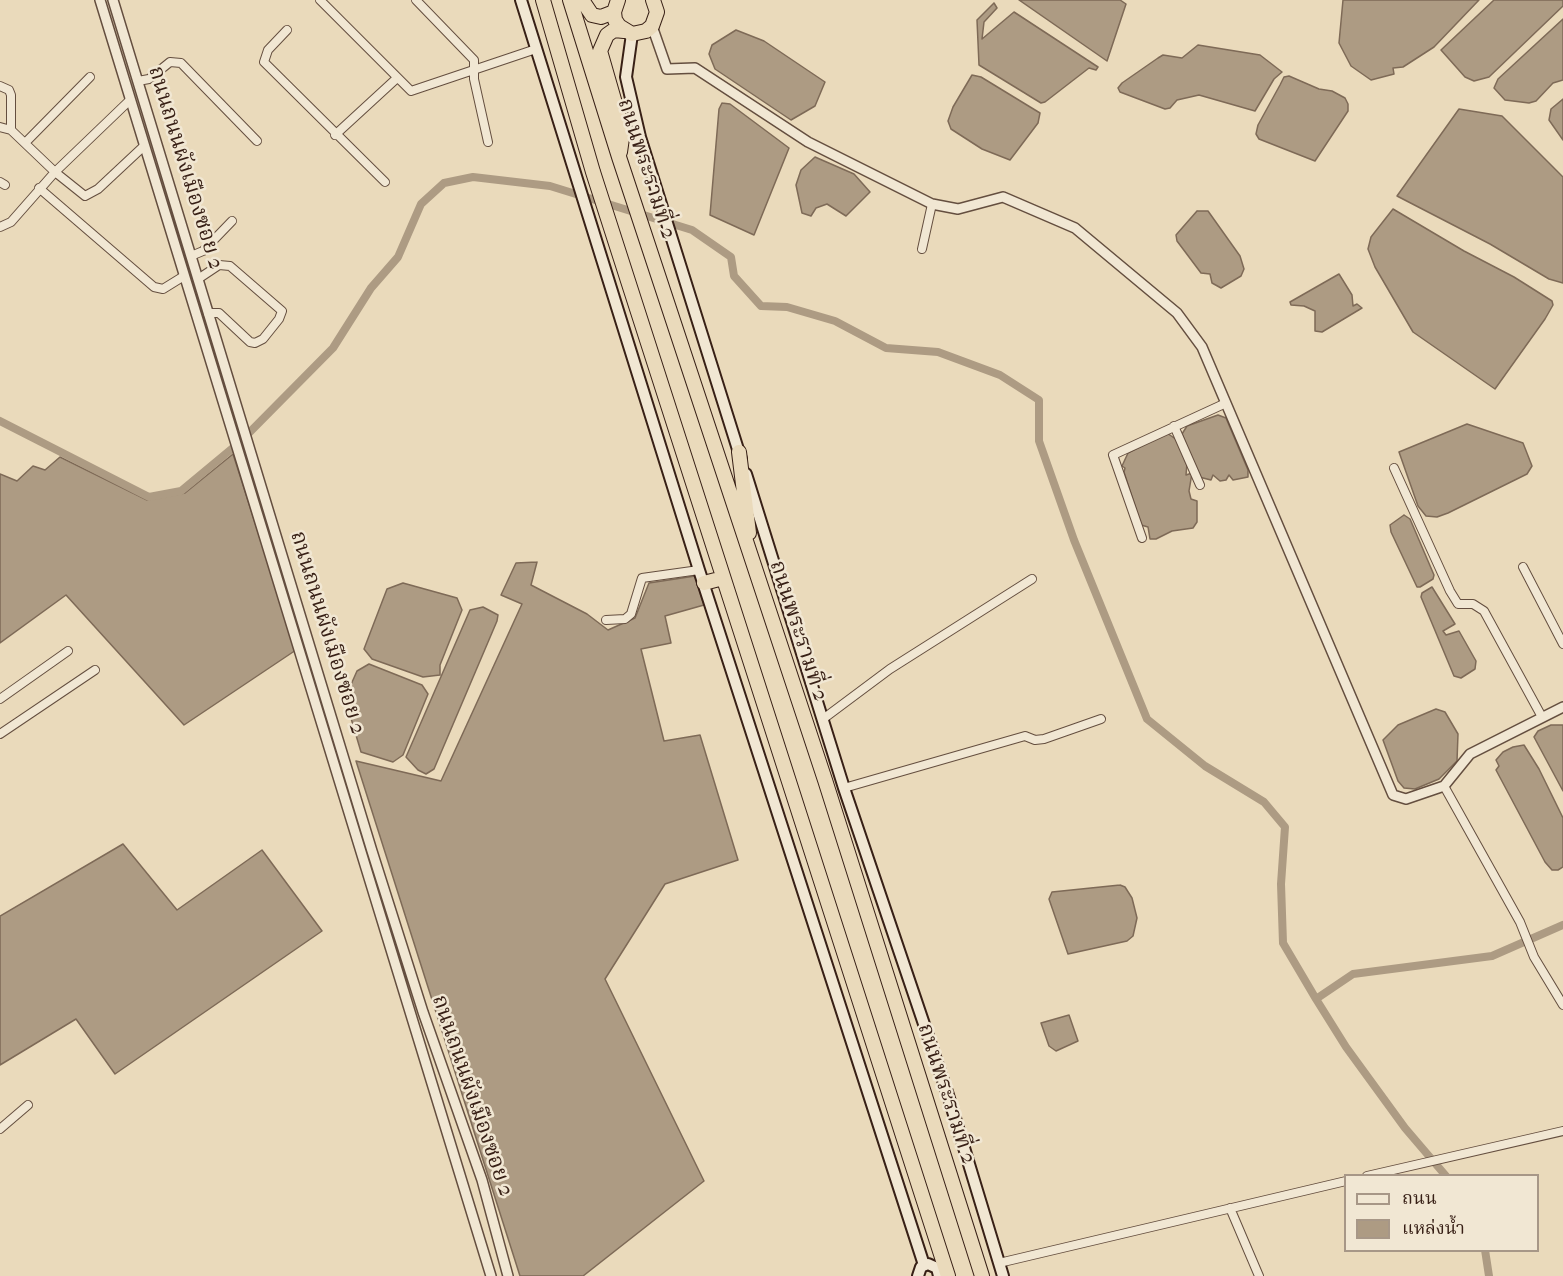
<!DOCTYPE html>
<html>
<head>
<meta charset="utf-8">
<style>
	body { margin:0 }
	#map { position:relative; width:1563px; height:1276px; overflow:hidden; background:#eadabb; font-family:"IM FELL French Canon","Noto Serif Thai",serif }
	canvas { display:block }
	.legend { position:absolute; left:1344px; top:1174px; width:195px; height:78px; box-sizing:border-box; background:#f1e7d3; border:2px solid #a79787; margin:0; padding:8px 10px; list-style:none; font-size:18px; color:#382016 }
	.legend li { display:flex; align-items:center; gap:12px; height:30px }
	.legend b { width:30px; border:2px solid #a79787 }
</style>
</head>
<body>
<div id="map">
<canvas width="1563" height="1276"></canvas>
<ul class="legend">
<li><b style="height:8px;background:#f1e7d3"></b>ถนน</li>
<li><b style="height:16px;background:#ad9b83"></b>แหล่งน้ำ</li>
</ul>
</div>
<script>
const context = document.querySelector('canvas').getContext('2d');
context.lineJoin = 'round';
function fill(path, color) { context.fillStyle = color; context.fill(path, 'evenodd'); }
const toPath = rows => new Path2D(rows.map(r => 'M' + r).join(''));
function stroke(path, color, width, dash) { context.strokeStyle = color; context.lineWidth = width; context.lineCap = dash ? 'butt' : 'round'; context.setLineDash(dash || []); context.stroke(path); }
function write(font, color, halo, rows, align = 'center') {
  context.font = font + ' "IM FELL French Canon","Noto Serif Thai",serif'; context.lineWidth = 5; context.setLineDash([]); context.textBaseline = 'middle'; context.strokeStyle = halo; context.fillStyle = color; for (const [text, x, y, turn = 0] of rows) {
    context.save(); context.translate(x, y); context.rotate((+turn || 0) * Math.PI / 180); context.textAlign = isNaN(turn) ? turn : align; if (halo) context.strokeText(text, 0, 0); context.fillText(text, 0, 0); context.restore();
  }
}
const water = toPath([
	[1019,0,1120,0,1126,4,1107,61,1019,0],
	[1343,0,1479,0,1434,47,1403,67,1393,68,1394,74,1371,80,1351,66,1339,43,1343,0],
	[1494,0,1563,0,1563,6,1489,77,1474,81,1465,77,1441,50,1494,0],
	[994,3,997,8,984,22,982,39,1014,12,1098,67,1096,70,1089,68,1045,102,1041,103,979,65,977,20,994,3],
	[1563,19,1563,80,1553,83,1536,101,1529,103,1505,100,1494,88,1498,79,1563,19],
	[736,30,764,41,825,82,815,106,791,120,715,69,709,54,712,45,736,30],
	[1198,45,1260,55,1282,72,1274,79,1255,111,1199,95,1177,100,1170,108,1165,109,1120,92,1118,88,1122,83,1158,58,1163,55,1182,58,1198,45],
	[972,75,981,77,1040,113,1038,123,1010,160,982,149,951,129,948,121,953,107,972,75],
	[1289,76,1319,89,1332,91,1345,98,1348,104,1348,111,1315,161,1259,139,1256,134,1258,125,1280,85,1284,77,1289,76],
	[1563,99,1563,140,1549,120,1551,109,1563,99],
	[722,103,730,104,789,148,754,235,710,215,719,109,722,103],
	[1459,109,1502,116,1563,177,1563,283,1549,279,1490,244,1397,196,1459,109],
	[815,157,854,174,870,192,846,216,827,204,816,208,811,216,802,213,796,185,801,170,815,157],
	[1393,209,1464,251,1514,277,1552,301,1553,305,1545,319,1495,389,1413,332,1375,267,1368,249,1371,237,1393,209],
	[1197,211,1208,211,1240,256,1244,269,1241,276,1221,288,1212,283,1210,274,1201,273,1177,241,1176,235,1197,211],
	[1339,274,1352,295,1353,306,1357,304,1362,308,1322,332,1315,331,1315,311,1304,306,1291,305,1290,302,1339,274],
	[1218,415,1226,418,1248,470,1248,477,1233,480,1229,475,1226,480,1220,481,1213,475,1211,480,1199,477,1182,434,1187,426,1218,415],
	[1467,424,1523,443,1532,466,1527,474,1448,513,1437,517,1426,516,1418,506,1399,452,1467,424],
	[1167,433,1177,440,1187,463,1186,475,1192,473,1189,491,1191,499,1197,501,1197,522,1193,528,1172,531,1156,539,1150,539,1148,527,1141,525,1124,472,1125,468,1122,466,1128,453,1167,433],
	[233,454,296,650,184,725,66,595,0,643,0,474,17,481,33,466,45,470,60,457,147,500,185,493,233,454],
	[1404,515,1410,519,1434,575,1433,579,1420,587,1417,587,1391,532,1390,525,1404,515],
	[537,562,531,585,587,614,608,630,635,618,649,583,695,576,704,605,665,616,671,643,641,649,664,741,700,735,738,860,665,884,605,979,704,1181,583,1276,520,1276,356,761,441,781,522,604,501,595,516,563,537,562],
	[403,583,457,598,462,610,440,665,440,675,423,677,372,659,364,649,387,589,403,583],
	[1432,587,1455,624,1443,631,1446,635,1459,631,1476,661,1475,669,1461,678,1454,676,1421,597,1422,593,1432,587],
	[483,607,498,615,497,621,434,769,426,774,418,770,406,757,470,610,483,607],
	[369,664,422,685,428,694,403,755,393,762,361,752,345,698,357,671,369,664],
	[1436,709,1445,712,1458,734,1457,761,1439,779,1415,789,1404,788,1398,781,1383,740,1398,725,1436,709],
	[1551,725,1563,725,1563,791,1534,737,1538,731,1551,725],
	[1524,745,1539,769,1563,818,1563,867,1558,870,1552,870,1545,862,1496,770,1499,766,1496,760,1503,752,1513,747,1524,745],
	[123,844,177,910,262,850,322,931,115,1074,76,1019,0,1065,0,916,123,844],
	[1120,885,1125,887,1132,898,1137,918,1133,936,1127,941,1068,954,1049,899,1052,892,1120,885],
	[1069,1015,1078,1041,1056,1051,1049,1046,1041,1023,1069,1015]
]);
const canal = toPath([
	[0,421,149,497,181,491,240,442,333,348,371,288,398,257,421,204,444,183,473,177,550,186,692,230,731,257,734,276,761,306,787,307,835,321,886,348,938,352,1000,375,1039,400,1039,441,1074,540,1147,719,1205,766,1264,802,1285,827,1281,884,1283,943,1316,999],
	[1446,1176,1405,1128,1346,1047,1316,999,1353,974,1492,956,1563,925],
	[1485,1250,1489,1276]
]);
const minor = toPath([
	[320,0,411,91,536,49],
	[416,0,474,60,474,79,488,142],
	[287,30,268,50,264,62,385,182],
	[138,81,149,79,170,62,181,63,257,141],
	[0,86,9,90,11,95,11,130,55,172,85,196,98,189,144,146],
	[0,127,11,130],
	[335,135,397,78],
	[25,143,90,77],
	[0,182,5,185],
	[39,188,154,287,163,289,184,276],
	[0,227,11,222,55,172,130,100],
	[922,249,932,204],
	[191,256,203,251,232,221],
	[198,279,219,265,230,266,282,311,279,319,263,339,255,343,250,342,219,313,208,313],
	[1174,426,1200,485],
	[1394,468,1450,591,1458,604,1473,604,1484,611,1542,717],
	[1142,538,1113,455,1226,403],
	[1523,567,1563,644],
	[606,620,625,619,631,614,642,578,699,570],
	[0,699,68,651],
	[823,719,890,669,1032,579],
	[0,734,95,670],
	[1444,786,1520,922,1534,957,1563,1005],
	[844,788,1025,736,1035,740,1044,739,1101,719],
	[0,1129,28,1105],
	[1367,1176,1563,1131],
	[1230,1208,1259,1276],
	[999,1263,1346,1181]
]);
const tertiary = toPath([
	[100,0,491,1276],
	[113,0,372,851,423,1012,482,1180,508,1276],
	[652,26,667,69,695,68,808,142,932,204,958,209,1003,197,1075,228,1177,313,1202,347,1393,795,1406,799,1444,786,1470,754,1563,707]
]);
const secondary = toPath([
	[521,0,699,570,924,1265],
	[632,34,626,77,640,137,741,459],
	[746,474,844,788,948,1095,1003,1276],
	[918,1276,921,1267,928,1264,937,1268,939,1276]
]);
const trunk = toPath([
	[543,0,593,172,948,1276],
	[570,0,619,157,825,780,982,1276],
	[582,0,592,15,601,17,614,12],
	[618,0,614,12,615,20,619,26,632,34,646,31,652,26,657,12,653,0],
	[620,152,623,131,600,51,607,35,614,30,624,31],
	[739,452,749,533],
	[704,583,723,578]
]);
const streetNames = [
	["ถนนถนนผังเมืองซอย 2",185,168,73],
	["ถนนพระรามที่ 2",646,169,72],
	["ถนนพระรามที่ 2",798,631,72],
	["ถนนถนนผังเมืองซอย 2",327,633,73],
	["ถนนพระรามที่ 2",946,1094,72],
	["ถนนถนนผังเมืองซอย 2",472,1096,71]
];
fill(water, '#ad9b83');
stroke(water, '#7e6a57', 1.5);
stroke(canal, '#ad9b83', 8);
stroke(minor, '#644e3f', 10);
stroke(tertiary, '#644e3f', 12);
stroke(secondary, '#382016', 14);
stroke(trunk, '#382016', 16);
stroke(minor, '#f1e7d3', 8);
stroke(tertiary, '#f1e7d3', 9);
stroke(secondary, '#f1e7d3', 10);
stroke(trunk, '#eadabb', 14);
write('22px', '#382016', '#f1e7d3', streetNames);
</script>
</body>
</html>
